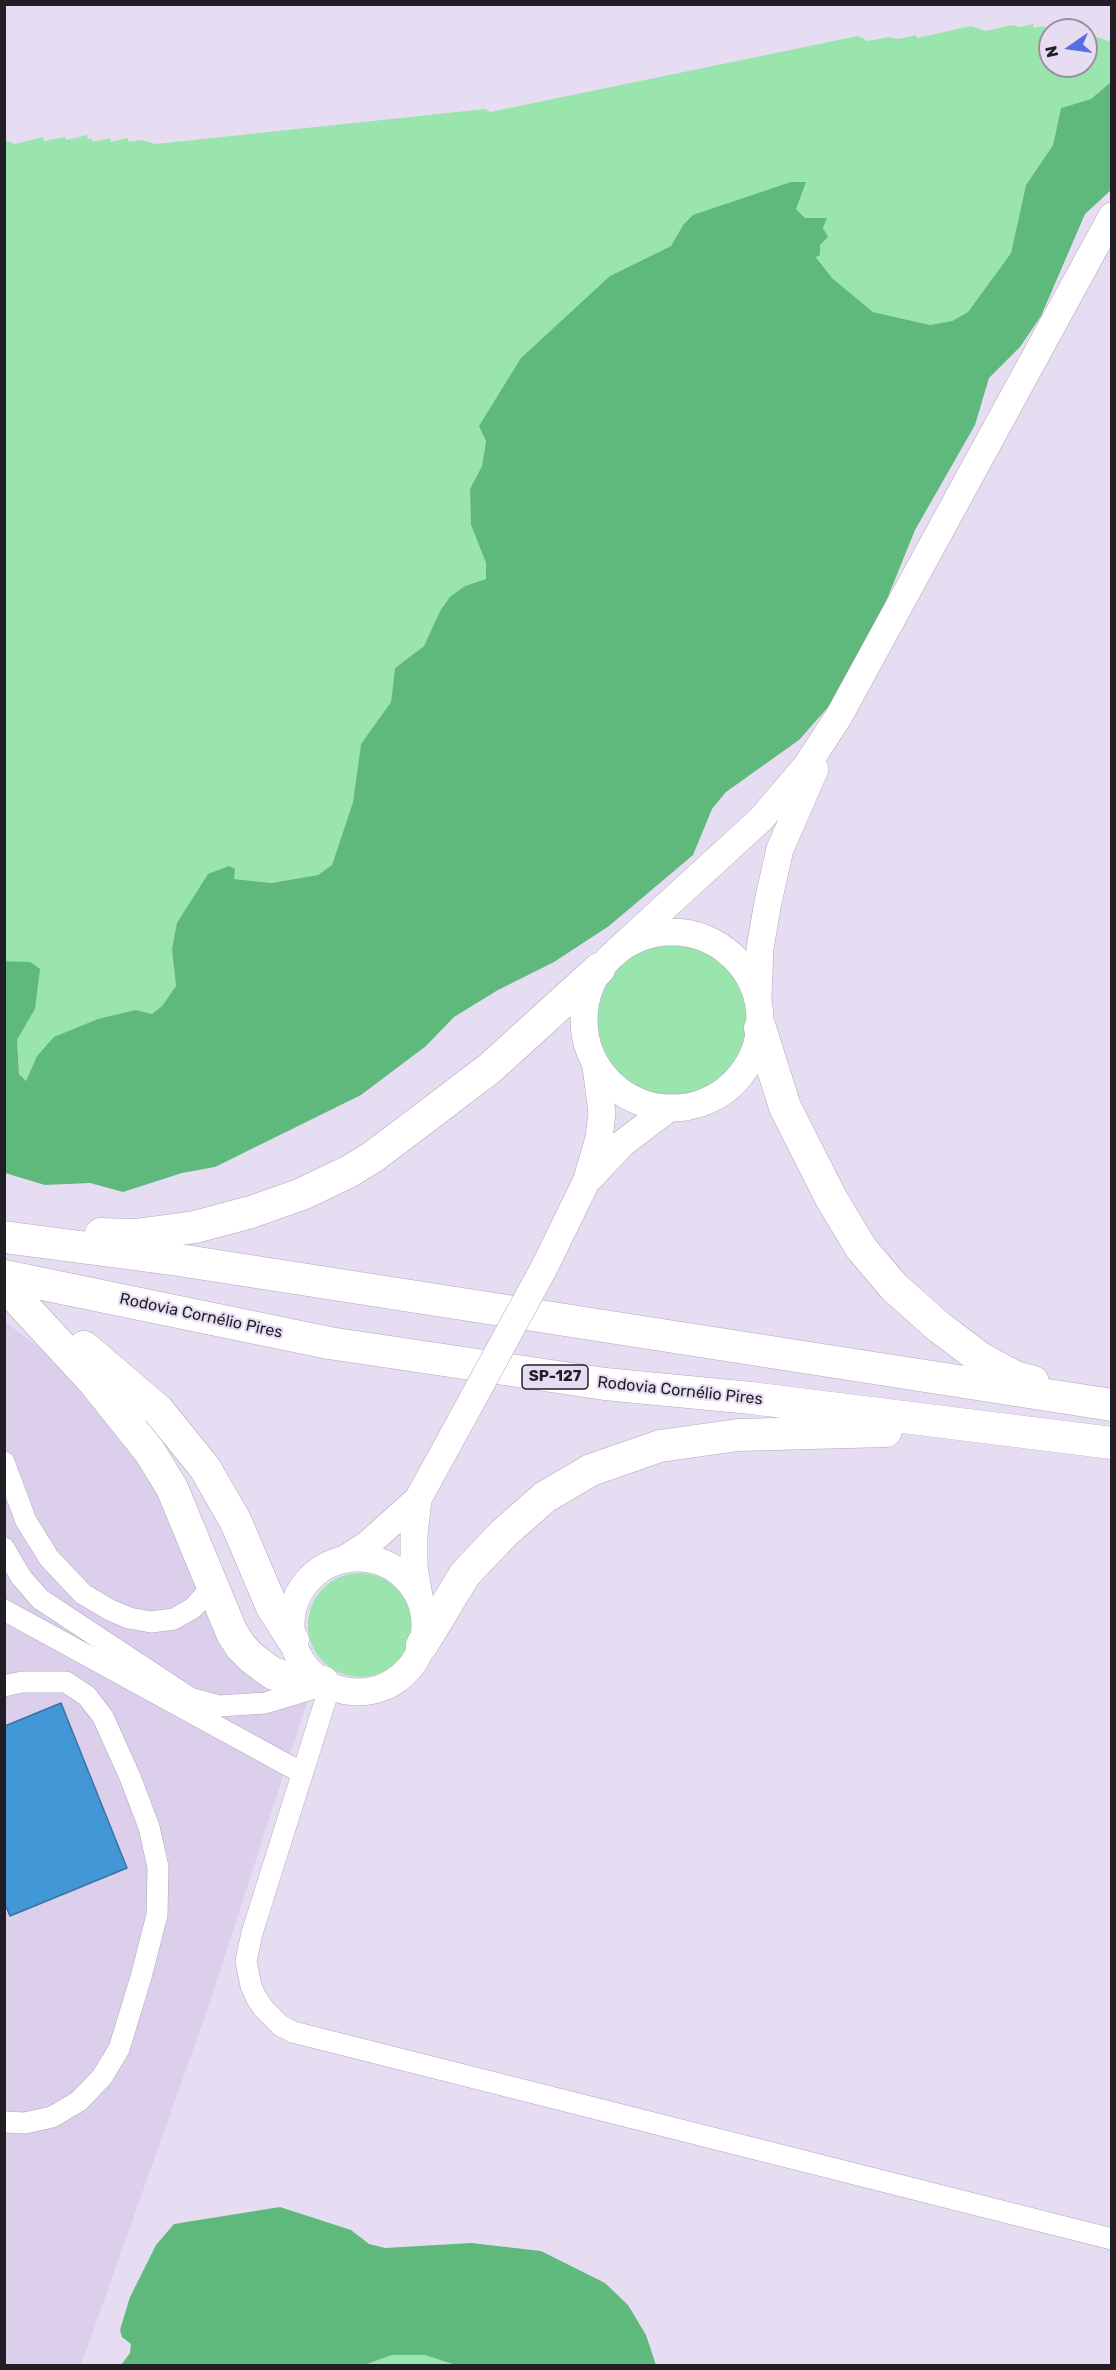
<!DOCTYPE html>
<html>
<head>
<meta charset="utf-8">
<style>
	body { margin:0 }
	#map { position:relative; width:1116px; height:2370px; overflow:hidden; background:#e7ddf3; font-family:Rubik,sans-serif }
	canvas { display:block }
	.frame { position:absolute; inset:0; border:6px solid #221e26; pointer-events:none }
	.north { position:absolute; left:1038px; top:18px; width:60px; height:60px; box-sizing:border-box; background:#e7ddf3; border:2px solid #9891a1; border-radius:50%; rotate:257deg; font-size:16px; font-weight:700; line-height:24px; text-align:center; color:#221e26 }
	.north::after { content:''; display:block; margin:auto; width:21px; height:27px; background:#566de3; clip-path:polygon(50% 0,100% 100%,50% 72%,0 100%) }
</style>
</head>
<body>
<div id="map">
<canvas width="1116" height="2370"></canvas>
<div class="frame"></div>
<div class="north">N</div>
</div>
<script>
const context = document.querySelector('canvas').getContext('2d');
context.lineJoin = 'round';
function fill(path, color) { context.fillStyle = color; context.fill(path, 'evenodd'); }
const toPath = rows => new Path2D(rows.map(r => 'M' + r).join(''));
function stroke(path, color, width, dash) { context.strokeStyle = color; context.lineWidth = width; context.lineCap = dash ? 'butt' : 'round'; context.setLineDash(dash || []); context.stroke(path); }
function write(font, color, halo, rows, align = 'center') {
  context.font = font + ' Rubik,sans-serif'; context.lineWidth = 4.5; context.setLineDash([]); context.textBaseline = 'middle'; context.strokeStyle = halo; context.fillStyle = color; for (const [text, x, y, turn = 0] of rows) {
    context.save(); context.translate(x, y); context.rotate((+turn || 0) * Math.PI / 180); context.textAlign = isNaN(turn) ? turn : align; if (halo) context.strokeText(text, 0, 0); context.fillText(text, 0, 0); context.restore();
  }
}
const built = toPath([
	[4,1321,57,1361,157,1483,199,1586,308,1699,208,2008,81,2365,5,2365]
]);
const green = toPath([
	[1033,24,1034,28,1042,26,1052,30,1050,30,1050,66,1086,66,1086,33,1111,42,1111,82,1091,99,1061,108,1053,145,1026,185,1011,253,968,312,952,321,930,325,873,312,832,278,816,256,826,219,805,218,796,209,683,225,671,246,610,276,486,440,482,466,470,489,471,525,486,563,486,579,465,586,440,611,424,646,395,668,391,702,361,745,353,802,332,865,318,875,271,883,234,879,172,949,176,986,162,1006,152,1014,136,1010,37,1057,26,1081,19,1074,17,1040,35,1009,30,962,4,961,4,142,8,141,14,144,43,137,44,141,65,137,66,140,87,135,88,139,92,139,93,142,110,138,111,142,127,138,129,142,141,140,156,144,485,109,490,112,858,36,868,41,889,37,899,39,916,35,917,38,971,26,986,31,1011,25,1020,27],
	'597 1020a75 75 0 1 1 150 0a75 75 0 1 1-150 0Z',
	'308 1625a52 52 0 1 1 104 0a52 52 0 1 1-104 0Z',
	[392,2355,425,2355,459,2365,363,2366]
]);
const forest = toPath([
	[1111,82,1111,190,1085,214,1041,316,1020,347,989,378,975,425,915,530,881,614,830,705,799,740,726,792,712,809,693,855,609,926,554,962,498,990,454,1017,426,1046,361,1095,215,1167,182,1173,123,1192,90,1183,45,1185,5,1173,4,961,30,962,40,969,35,1009,17,1040,19,1074,26,1081,37,1056,54,1037,98,1019,136,1010,152,1014,162,1006,176,986,172,949,177,923,208,874,229,866,235,869,234,879,271,883,318,875,332,865,353,802,361,744,391,702,395,668,424,646,440,611,450,597,465,586,486,579,486,563,471,525,470,489,482,466,486,441,479,426,521,358,610,276,671,246,683,225,693,215,791,182,806,182,796,209,805,218,827,218,823,228,828,237,820,245,820,255,816,257,832,278,873,312,930,325,952,321,968,312,1011,253,1026,185,1053,145,1061,108,1091,99],
	[280,2207,351,2230,369,2244,385,2248,471,2243,541,2251,605,2283,628,2305,646,2335,656,2365,459,2366,425,2355,392,2355,362,2366,121,2365,130,2353,131,2344,122,2337,120,2330,130,2297,156,2245,174,2224]
]);
const water = toPath([
	[61,1703,127,1868,10,1916,4,1902,5,1726,61,1703]
]);
const minor = toPath([
	[4,1462,26,1521,49,1558,83,1594,110,1610,129,1618,151,1622,174,1619,193,1608,213,1586],
	[4,1548,21,1577,40,1599,190,1698,219,1706,265,1703,315,1688],
	[4,1610,302,1773],
	[4,1686,22,1682,66,1682,87,1696,103,1717,130,1777,149,1827,158,1867,157,1915,141,1977,119,2049,102,2077,79,2101,52,2117,25,2123,4,2122],
	[330,1686,252,1933,246,1961,251,1986,256,1997,263,2008,281,2026,293,2032,1112,2239]
]);
const major = toPath([
	'584 1020a88 88 0 1 1 176 0a88 88 0 1 1-176 0Z',
	[617,951,761,819,807,765,839,716,1112,216],
	[758,997,760,948,768,902,780,849,815,769],
	[591,1177,623,1143,668,1109],
	[545,1266,586,1182,599,1138,602,1113,596,1066],
	[418,1499,414,1535,414,1567,419,1596],
	'291 1625a67 67 0 1 1 134 0a67 67 0 1 1-134 0Z',
	[345,1559,368,1544,418,1499,463,1417]
]);
const highway = toPath([
	[760,1028,785,1107,831,1198,861,1248,894,1287,939,1327,980,1358,1015,1377,1033,1382],
	[101,1234,135,1235,195,1227,251,1212,302,1194,350,1171,374,1156,489,1069,599,969],
	[4,1237,179,1260,1112,1405],
	[4,1276,329,1343,605,1384,751,1398,1112,1443],
	[20,1302,94,1382,150,1452,172,1488,232,1633,241,1647,252,1658,272,1673,301,1683,323,1682],
	[84,1347,158,1410,205,1468,236,1522,272,1607,293,1640],
	[422,1645,465,1574,504,1533,545,1497,591,1470,660,1446,738,1435,886,1431]
]);
const majorBridge = toPath([
	[463,1417,545,1266]
]);
const shields = [
	[555,1377,66]
];
const shieldNames = [
	["SP-127",555,1377]
];
const streetNames = [
	["Rodovia Cornélio Pires",201,1316,12],
	["Rodovia Cornélio Pires",680,1391,6]
];
fill(built, '#dbcfec');
fill(green, '#9ae4ae');
fill(forest, '#60b97c');
fill(water, '#4297d6');
stroke(water, '#3873a1', 1.5);
stroke(minor, '#b0a7bc', 22);
stroke(major, '#b0a7bc', 28);
stroke(highway, '#b0a7bc', 33);
stroke(minor, '#fff', 21);
stroke(major, '#fff', 27);
stroke(highway, '#fff', 32);
stroke(majorBridge, '#b0a7bc', 28, []);
stroke(majorBridge, '#fff', 27);
for (const [x, y, w] of shields) { const box = new Path2D(); box.roundRect(x - w / 2, y - 12, w, 24, 4.5); context.fillStyle = '#e7ddf3'; context.fill(box); stroke(box, '#221e26', 1.5); }
write('bold 15px', '#221e26', null, shieldNames);
write('16px', '#221e26', '#e7ddf3', streetNames);
</script>
</body>
</html>
